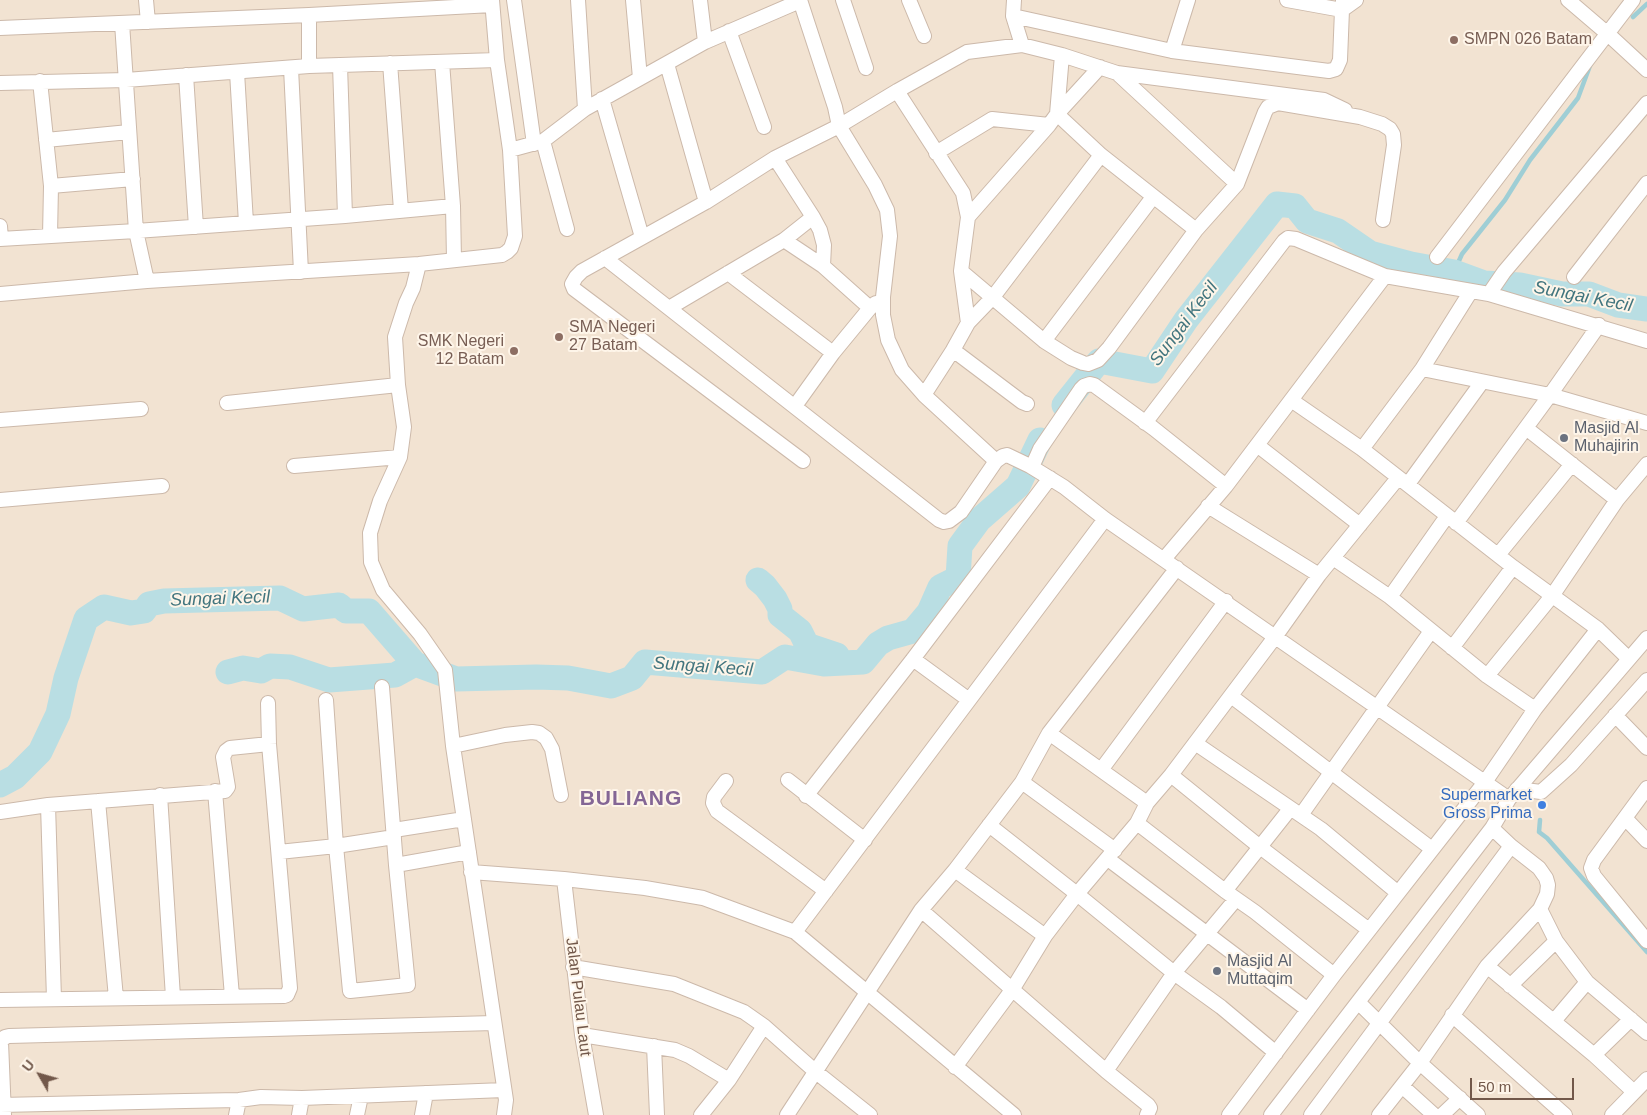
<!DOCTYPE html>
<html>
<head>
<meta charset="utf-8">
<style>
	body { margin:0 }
	#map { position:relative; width:1647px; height:1115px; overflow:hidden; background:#fbf1e3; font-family:Arial,sans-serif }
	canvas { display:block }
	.north { position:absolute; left:15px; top:1050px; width:50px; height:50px; -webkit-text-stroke:4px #fef5e9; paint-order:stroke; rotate:308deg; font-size:14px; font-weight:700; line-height:20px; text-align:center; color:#72584a }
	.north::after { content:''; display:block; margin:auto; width:18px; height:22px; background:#72584a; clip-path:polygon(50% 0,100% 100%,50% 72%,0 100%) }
	.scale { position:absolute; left:1470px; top:1078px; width:104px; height:22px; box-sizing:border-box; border:2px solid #72584a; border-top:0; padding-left:6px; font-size:15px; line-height:18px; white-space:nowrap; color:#72584a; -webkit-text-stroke:4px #fef5e9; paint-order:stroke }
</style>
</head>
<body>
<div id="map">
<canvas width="1647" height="1115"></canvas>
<div class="north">U</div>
<div class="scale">50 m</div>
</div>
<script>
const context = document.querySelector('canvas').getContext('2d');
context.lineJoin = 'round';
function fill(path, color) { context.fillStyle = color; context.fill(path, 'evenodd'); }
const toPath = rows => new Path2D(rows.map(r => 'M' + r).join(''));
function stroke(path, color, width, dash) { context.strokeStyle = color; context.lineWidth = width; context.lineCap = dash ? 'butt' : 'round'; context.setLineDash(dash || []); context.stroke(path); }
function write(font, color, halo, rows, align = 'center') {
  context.font = font + ' Arial,sans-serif'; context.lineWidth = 4; context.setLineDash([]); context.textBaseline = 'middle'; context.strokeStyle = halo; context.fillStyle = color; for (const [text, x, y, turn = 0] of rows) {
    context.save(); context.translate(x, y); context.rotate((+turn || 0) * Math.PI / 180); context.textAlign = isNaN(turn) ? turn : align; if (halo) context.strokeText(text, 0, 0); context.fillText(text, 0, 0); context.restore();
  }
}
const residential = toPath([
	[0,0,1647,0,1647,1115,0,1115]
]);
const stream = toPath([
	[1633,17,1647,4],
	[1454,272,1462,254,1505,200,1530,160,1578,98,1591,63],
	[1540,820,1539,832,1547,838,1647,952]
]);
const river = toPath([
	[1064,405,1099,361,1152,371,1186,320,1277,204,1295,206,1307,221,1338,231,1370,253,1411,264,1454,272,1484,283,1520,285,1562,294,1589,294,1618,305,1647,309],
	[758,580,765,586,775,599,780,609,780,615,800,631,807,645,837,655],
	[228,672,243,668,261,671,270,666,290,667,329,680,395,675,415,664],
	[0,785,15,777,40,752,58,714,66,678,86,619,104,607,131,613,144,611,149,604,164,601,280,598,303,609,339,605,346,611,369,611,415,664,456,679,536,677,568,678,611,686,632,678,645,662,762,672,785,657,824,664,863,662,878,644,888,638,913,631,929,612,940,587,958,578,960,546,979,520,1018,486,1040,440]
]);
const minor = toPath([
	[146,0,148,22],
	[514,0,534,144],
	[578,0,585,109],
	[633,0,640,78],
	[700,0,705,42],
	[800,0,835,107,839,126,875,185,887,210,890,236,883,297,883,315,888,340,902,370,924,395,996,461,1003,456,1007,455,1030,466,1064,487,1105,519,1509,799],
	[843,0,866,68],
	[909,0,924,36],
	[1014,0,1013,16,1022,45],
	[1287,0,1342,10,1343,1],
	[1568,0,1609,35,1647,70],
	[309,15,309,66],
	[1013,16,1172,51,1329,71,1336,69,1340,60,1342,10,1356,0],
	[122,23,136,231,147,281],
	[0,28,309,15,492,5],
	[729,31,764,127],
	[1172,51,1188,0],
	[442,62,453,206,454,260],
	[390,63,401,210],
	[667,64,706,202],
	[340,65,345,216],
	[1100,67,1057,114,1101,155,1196,230],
	[291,68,301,272],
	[237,72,246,223],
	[1117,73,1324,100,1345,110],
	[186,75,196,227],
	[40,81,51,186,50,236],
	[0,83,126,80,309,66,497,60],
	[897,91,963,193,968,217,961,271,968,323],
	[602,99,642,237],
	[46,140,129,132],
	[543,141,567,229],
	[510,150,543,141,585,109,705,42,800,1],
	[936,153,992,119,1049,125],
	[775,158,813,217,820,230,824,245,823,266,870,308],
	[51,186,133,179],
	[968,217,1049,125,1057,114,1062,55],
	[0,226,1,239],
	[0,239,136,231,345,216,453,206],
	[784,240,823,266],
	[1437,257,1633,0],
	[605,258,939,520,944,522,949,521,961,512,996,461],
	[419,264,413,288,406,303,395,337,398,385,404,427,400,457,380,501,370,533,371,562,383,590,420,634,445,670,453,746,506,1100,504,1115],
	[961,271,1044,341,1071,358,1083,363,1088,364,1098,360,1109,348,1196,230,1237,184,1265,112,1268,107,1278,103,1360,117,1382,124,1390,129,1393,134,1394,145,1383,220],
	[728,273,833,353],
	[1574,277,1647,183],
	[0,294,147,281,419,264,502,255,507,252,511,248,515,236,510,150,497,60,492,0],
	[1489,294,1504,272,1647,103],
	[669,308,784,240,813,217],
	[1044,341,1153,197],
	[953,350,1022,402,1027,404],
	[1422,369,1550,395,1647,423],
	[924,395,953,350,968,323,993,297,1101,155],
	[1291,400,1362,449,1513,567,1598,629,1629,659],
	[227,403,398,385],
	[795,406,833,353,870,308,876,303],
	[0,420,141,409],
	[1145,423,1284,241,1288,238,1296,239,1385,276,1489,294,1647,341],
	[1526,428,1617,500],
	[1257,445,1360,525],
	[1362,449,1422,369,1471,291],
	[803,461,574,289,572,284,576,277,582,271,706,202,775,158,839,126,897,91,967,52,1022,45,1062,55,1117,73,1237,184],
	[294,466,400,457],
	[1032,467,1040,449,1081,389,1084,386,1090,384,1094,385,1153,428,1226,486],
	[1408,484,1482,382],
	[0,500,162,486],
	[1208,506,1319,575],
	[1456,523,1550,395,1599,325],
	[1498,555,1572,464],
	[1333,558,1390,597,1487,676,1535,709],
	[1164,559,1226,486,1385,276],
	[1390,597,1447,516],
	[1452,648,1513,567],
	[913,659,969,700],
	[1487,676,1552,596,1617,500,1647,464],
	[1231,696,1432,849],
	[326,700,336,846,350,991,408,985,396,865,382,687],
	[1615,715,1647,748],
	[1049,733,1147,803],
	[1195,743,1321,829,1398,893],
	[453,746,505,735,532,732,539,733,546,738,552,749,561,795],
	[1101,770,1226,601],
	[1171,775,1260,847,1369,930],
	[788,780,865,840],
	[726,781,714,797,713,803,717,811,826,891],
	[1022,782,1115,850],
	[1647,788,1594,860,1591,868,1594,876,1647,941],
	[1517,789,1541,792,1571,765,1647,680],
	[215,791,232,996],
	[160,795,173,997],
	[806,796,913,659,1050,478],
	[98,801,116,998],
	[48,805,54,999],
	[0,812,48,805,225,791,228,787,223,757,226,751,230,748,269,744],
	[1301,815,1431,631],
	[1626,819,1647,841],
	[1137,823,1225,891,1255,912,1334,975],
	[989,825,1077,894,1174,973,1221,1007,1276,1053],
	[394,830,464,819],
	[1511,846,1539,868,1546,878,1548,885,1547,894,1540,909,1556,941,1587,982,1647,1033],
	[279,852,336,846,394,837],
	[1108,859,1308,1010],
	[396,865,469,852],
	[955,870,1045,936],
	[471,872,564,879,645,888,703,898,795,932,1014,1115],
	[564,879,582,1035,596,1115],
	[1225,891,1290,809],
	[921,910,1106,1071,1148,1105,1150,1108,1147,1115],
	[795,932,1105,519],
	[1487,966,1594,1055,1634,1092],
	[573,967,674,984,744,1012,764,1026,816,1072,870,1115],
	[1510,986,1556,941],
	[0,1000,284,996,287,995,290,988,269,744,268,703],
	[1358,1002,1420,1063,1478,1115],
	[1452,1015,1565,1115],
	[1554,1021,1587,982],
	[582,1035,675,1050,689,1056,729,1080],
	[654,1046,657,1115],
	[1594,1055,1631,1019],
	[955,1067,1012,990,1045,936,1077,894,1137,823,1147,803,1171,775,1275,637,1319,575,1398,478],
	[1106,1071,1174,973,1236,899],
	[1402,1086,1434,1115],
	[0,1105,185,1101,239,1100,261,1097,302,1098,504,1090],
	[4,1115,1,1042,5,1037,9,1036,494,1023],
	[236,1115,239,1100],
	[299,1115,302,1098],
	[357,1115,361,1096],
	[422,1115,426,1093],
	[701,1115,729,1080,764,1026],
	[787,1115,921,910,955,870,1022,782,1049,733,1177,568],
	[1229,1115,1334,975,1485,782,1535,709,1598,629],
	[1271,1115,1492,828,1509,799,1647,638],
	[1311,1115,1511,846,1492,828],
	[1379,1115,1420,1063,1487,966,1540,909],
	[1442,1115,1460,1098],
	[1612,1115,1647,1079]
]);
const markers = [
	[1454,40,5,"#8d6e63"],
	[559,337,5,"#8d6e63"],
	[514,351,5,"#8d6e63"],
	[1564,438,5,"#6b7280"],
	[1542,805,5,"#3f7fe0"],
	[1217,971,5,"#6b7280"]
];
const educationNames = [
	["SMPN 026 Batam",1464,40],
	["SMA Negeri",569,328],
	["27 Batam",569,346],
	["SMK Negeri",504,342,"right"],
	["12 Batam",504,360,"right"]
];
const worshipNames = [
	["Masjid Al",1574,429],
	["Muhajirin",1574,447],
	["Masjid Al",1227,962],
	["Muttaqim",1227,980]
];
const shopNames = [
	["Supermarket",1532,796],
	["Gross Prima",1532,814]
];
const streetNames = [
	["Jalan Pulau Laut",578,997,83]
];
const waterNames = [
	["Sungai Kecil",1583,297,11],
	["Sungai Kecil",1184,324,-53],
	["Sungai Kecil",220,599,-2],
	["Sungai Kecil",703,667,4]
];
const districtNames = [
	["BULIANG",631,799]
];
fill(residential, '#f2e3d2');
stroke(stream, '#9fced5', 4.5);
stroke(river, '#b9dee3', 25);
stroke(minor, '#ccb9aa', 16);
stroke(minor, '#fff', 14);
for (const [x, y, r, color] of markers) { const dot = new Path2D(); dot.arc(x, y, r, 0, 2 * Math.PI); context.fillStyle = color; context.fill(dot); stroke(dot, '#fef5e9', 2); }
write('16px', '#785e54', '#fef5e9', educationNames, 'left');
write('16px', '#5b616d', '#fef5e9', worshipNames, 'left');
write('16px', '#366cbe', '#fef5e9', shopNames, 'right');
write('16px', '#72584a', '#fef5e9', streetNames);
write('italic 18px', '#42757e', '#fef5e9', waterNames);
context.letterSpacing = '1px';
write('bold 21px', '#846695', '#fef5e9', districtNames);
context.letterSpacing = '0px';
</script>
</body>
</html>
